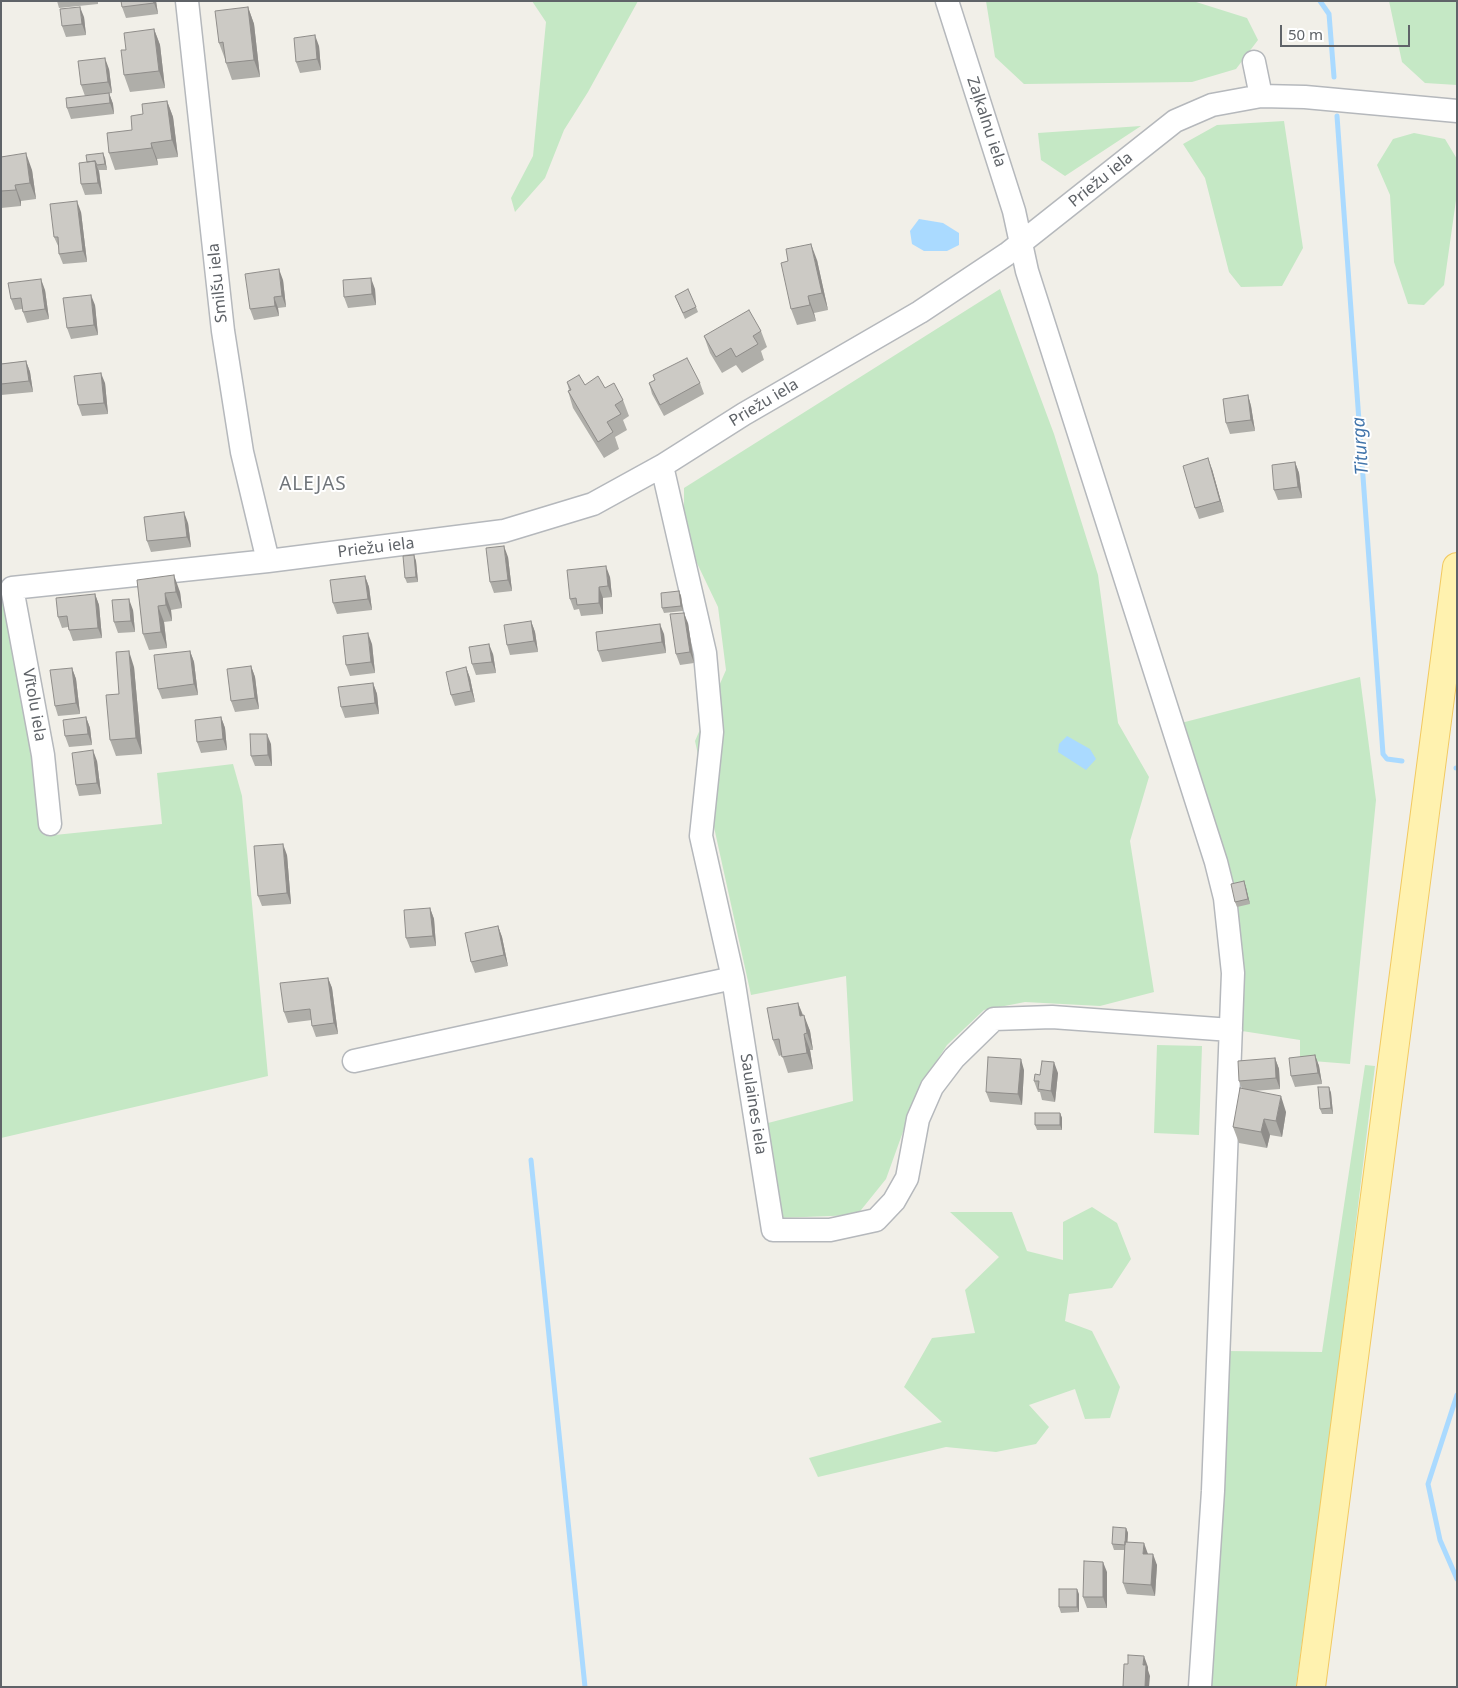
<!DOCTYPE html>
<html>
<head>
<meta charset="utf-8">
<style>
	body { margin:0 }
	#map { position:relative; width:1458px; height:1688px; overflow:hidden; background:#f1efe8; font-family:"Noto Sans",sans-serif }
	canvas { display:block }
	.frame { position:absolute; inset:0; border:2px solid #5f6368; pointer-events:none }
	.scale { position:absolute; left:1280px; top:25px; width:130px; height:22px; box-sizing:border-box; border:2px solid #5f6368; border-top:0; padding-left:6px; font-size:15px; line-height:18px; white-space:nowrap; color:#5f6368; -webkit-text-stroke:4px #fff; paint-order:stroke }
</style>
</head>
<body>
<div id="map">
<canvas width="1458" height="1688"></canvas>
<div class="frame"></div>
<div class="scale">50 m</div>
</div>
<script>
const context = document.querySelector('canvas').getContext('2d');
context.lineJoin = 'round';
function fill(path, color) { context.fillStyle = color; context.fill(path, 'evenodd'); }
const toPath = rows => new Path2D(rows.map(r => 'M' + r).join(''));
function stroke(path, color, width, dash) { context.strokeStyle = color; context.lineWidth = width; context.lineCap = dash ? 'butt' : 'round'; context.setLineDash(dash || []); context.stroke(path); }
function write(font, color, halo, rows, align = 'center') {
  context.font = font + ' "Noto Sans",sans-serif'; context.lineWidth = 4; context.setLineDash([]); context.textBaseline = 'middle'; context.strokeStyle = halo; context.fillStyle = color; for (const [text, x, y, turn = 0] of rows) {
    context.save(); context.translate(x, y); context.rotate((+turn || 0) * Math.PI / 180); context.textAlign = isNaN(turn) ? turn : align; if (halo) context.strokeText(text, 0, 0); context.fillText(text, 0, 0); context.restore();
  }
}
const green = toPath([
	[532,1,638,1,588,92,564,130,545,178,515,212,511,198,533,156,546,22],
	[986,1,1193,1,1247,18,1258,40,1236,69,1192,82,1024,84,995,57],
	[1389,1,1457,1,1457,85,1425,83,1402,62],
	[1284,121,1303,248,1282,286,1241,287,1229,272,1205,178,1183,144,1217,125],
	[1141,126,1065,176,1041,160,1038,133],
	[1414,133,1445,139,1457,159,1457,193,1444,285,1424,305,1408,304,1394,262,1390,195,1377,165,1393,139],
	[1000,289,1054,434,1098,575,1118,723,1149,777,1130,841,1154,992,1100,1006,1025,1002,984,1010,947,1045,918,1090,886,1179,857,1215,778,1218,768,1123,853,1101,846,976,751,995,695,741,726,670,718,607,684,536,684,488],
	[1,595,5,595,33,743,45,836,162,824,157,773,233,764,242,796,268,1076,1,1138],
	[1360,677,1376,800,1350,1064,1300,1060,1300,1040,1242,1031,1181,723],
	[1157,1045,1202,1046,1199,1135,1154,1133],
	[1365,1065,1375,1066,1332,1420,1296,1687,1208,1687,1225,1351,1322,1352],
	[1092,1207,1117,1223,1131,1259,1112,1288,1069,1294,1065,1321,1092,1331,1120,1387,1110,1418,1085,1419,1075,1389,1029,1405,1049,1427,1036,1444,996,1452,946,1447,818,1477,809,1458,942,1422,904,1387,932,1338,975,1333,965,1290,999,1257,950,1212,1012,1212,1027,1251,1063,1260,1063,1222]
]);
const water = toPath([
	[919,219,943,223,959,233,959,245,947,251,924,251,912,244,910,231],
	[1067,736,1090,749,1096,759,1086,770,1058,752,1059,744]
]);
const stream = toPath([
	[1320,1,1329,14,1334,77],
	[1337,116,1383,754,1387,759,1402,761],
	[1456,768,1457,768],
	[531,1160,585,1687],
	[1457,1395,1428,1484,1440,1540,1457,1579]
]);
const minor = toPath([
	[187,1,223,331,242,452,268,561],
	[947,1,1014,211,1027,271,1216,862,1225,898,1233,973,1213,1491,1200,1687],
	[1254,62,1261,96],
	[662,466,705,653,712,732,701,836,733,978,773,1230,830,1230,876,1220,894,1201,907,1178,918,1119,932,1087,954,1058,994,1019,1052,1017,1231,1030],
	[50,824,43,755,12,588,268,561,504,531,593,504,662,466,744,414,920,312,1007,254,1175,121,1212,105,1261,96,1305,97,1457,111],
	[354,1061,733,978]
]);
const major = toPath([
	[1311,1687,1457,567]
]);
const wall = toPath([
	[57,1,98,1,98,4,59,8],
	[156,1,158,14,126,18,122,7],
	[248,7,254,24,260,77,232,80,226,63,225,59,219,43],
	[84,17,86,35,66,37,62,26],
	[154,29,160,45,165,88,130,92,124,75,126,50],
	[319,46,321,70,300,73,296,62],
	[109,69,112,93,85,96,81,85],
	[109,93,113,104,114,114,71,119,67,108],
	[167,101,173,117,178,157,157,159,158,165,115,170,109,153,132,130,143,114],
	[1,157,32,170,36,199,21,201,21,206,1,208],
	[105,158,107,170,99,170,102,194,85,195,81,184,87,162],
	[81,212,87,262,63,264,59,254,59,248,54,237],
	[817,260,828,310,814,313,816,321,797,325,791,309],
	[283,280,286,307,278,308,279,316,254,320,250,309],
	[375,289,376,305,348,308,344,297],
	[45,290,49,319,27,323,22,309,15,310,11,299],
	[675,296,696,307,698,312,685,319],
	[95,305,98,335,71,339,67,328],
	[761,331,767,347,761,351,764,360,742,373,736,365,722,373,710,353,704,336],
	[26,361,30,372,33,392,1,395,1,364],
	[653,375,700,383,704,394,664,416,652,394,649,383,655,380],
	[567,382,605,388,623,400,629,416,623,420,627,430,615,437,619,449,604,458,573,408,568,391,569,390],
	[105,383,108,414,82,416,78,405],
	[1248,395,1251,406,1255,431,1230,434,1226,423],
	[1295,462,1299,473,1302,498,1278,500,1274,490],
	[1212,469,1224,512,1199,519,1195,508],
	[188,523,191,547,151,552,147,541],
	[414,555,416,561,418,582,407,583,405,578],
	[508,557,512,591,494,593,490,582],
	[365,576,369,587,372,610,337,614,333,603],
	[610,577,612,597,603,598,603,614,581,616,579,609,574,610,570,599],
	[137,580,180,592,182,608,171,610,172,621,164,622,167,648,149,650,143,634],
	[679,591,681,596,683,611,664,613,662,608],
	[95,594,99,605,102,638,73,641,69,630,68,627,62,628,58,617],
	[133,610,135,632,118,633,114,622],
	[531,621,535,632,538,652,510,655,507,645],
	[688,623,694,663,680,665,676,654],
	[664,634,666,653,602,662,598,651],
	[372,644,375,673,350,676,346,665],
	[190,651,194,662,198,695,162,699,158,689],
	[493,654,496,673,476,675,472,664],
	[251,666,255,677,259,709,235,712,231,701],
	[134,667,142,754,116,756,110,740,119,694],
	[466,667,470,678,475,702,455,706,451,695],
	[72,668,76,679,80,714,58,716,55,706],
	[373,683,377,694,379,714,345,718,341,707],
	[86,717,90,728,92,745,69,747,65,736],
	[221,717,225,728,227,750,201,753,197,742],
	[271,744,272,766,255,766,251,756],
	[97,761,101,794,79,796,76,785],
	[287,855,291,904,262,906,258,896],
	[1244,881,1250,904,1237,907,1235,902],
	[430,908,434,919,436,946,410,948,406,938],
	[498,926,502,937,508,966,475,973,471,962],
	[328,978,332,988,338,1034,316,1037,312,1026,312,1020,288,1023,284,1012],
	[798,1003,810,1031,813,1050,810,1050,813,1069,788,1073,782,1055,779,1056,773,1040],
	[1315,1055,1319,1066,1322,1084,1295,1087,1291,1076],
	[1275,1058,1279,1069,1280,1089,1253,1091,1286,1112,1282,1137,1270,1135,1267,1148,1239,1143,1233,1127,1242,1089,1239,1081],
	[1024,1070,1022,1105,990,1102,986,1092],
	[1058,1073,1055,1102,1042,1100,1040,1092,1038,1092,1034,1081,1040,1075],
	[1329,1087,1331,1093,1333,1114,1322,1114,1320,1109],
	[1060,1113,1062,1118,1062,1130,1037,1130,1035,1125],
	[1126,1528,1128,1533,1127,1542,1148,1554,1157,1565,1155,1596,1127,1594,1123,1583,1124,1550,1114,1550,1112,1544],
	[1107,1572,1107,1608,1087,1608,1083,1597],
	[1079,1594,1079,1612,1061,1613,1059,1607]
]);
const shadedWall = toPath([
	[153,1,156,1,158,14,154,3],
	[80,7,84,17,86,35,82,24],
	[248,7,254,24,260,77,254,60],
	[154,29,160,45,165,88,159,71],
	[315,35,319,46,321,70,317,59],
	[105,58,109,69,112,93,108,82],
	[109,93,113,104,114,114,110,103],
	[167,101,173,117,178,157,172,140],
	[151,143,157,159,158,165,152,148],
	[26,153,32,170,36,199,30,183],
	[103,153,105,158,107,170,105,164],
	[95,161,99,172,102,194,98,183],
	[15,185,21,201,21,206,16,190],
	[77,201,81,212,87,262,83,251],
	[811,244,817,260,828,310,822,293],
	[279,269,283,280,286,307,282,296],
	[371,278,375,289,376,305,372,294],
	[41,279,45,290,49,319,45,309],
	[91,295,95,305,98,335,94,325],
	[808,296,814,313,816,321,810,305],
	[274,297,278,308,279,316,275,306],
	[26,361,30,372,33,392,29,381],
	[101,373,105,383,108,414,104,403],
	[1248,395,1251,406,1255,431,1251,420],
	[1208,458,1212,469,1224,512,1220,501],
	[1295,462,1299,473,1302,498,1298,487],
	[184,512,188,523,191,547,187,537],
	[504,546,508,557,512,591,508,580],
	[414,555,416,561,418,582,416,577],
	[606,566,610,577,612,597,608,586],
	[174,575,180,592,182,608,176,592],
	[365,576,369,587,372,610,368,599],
	[599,587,603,598,603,614,599,603],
	[679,591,681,596,683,611,681,606],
	[165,593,171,610,172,621,166,605],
	[95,594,99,605,102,638,98,628],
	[129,599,133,610,135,632,131,621],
	[158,606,164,622,167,648,161,632],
	[684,613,688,623,694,663,690,652],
	[531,621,535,632,538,652,534,641],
	[660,624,664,634,666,653,662,642],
	[368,633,372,644,375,673,371,662],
	[489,644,493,654,496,673,492,662],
	[129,651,134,667,142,754,136,738],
	[190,651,194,662,198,695,194,684],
	[251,666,255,677,259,709,255,698],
	[466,667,470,678,475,702,471,691],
	[72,668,76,679,80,714,76,703],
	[373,683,377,694,379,714,375,703],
	[86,717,90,728,92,745,88,734],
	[221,717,225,728,227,750,223,739],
	[267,734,271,744,272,766,268,755],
	[93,750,97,761,101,794,97,783],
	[283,844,287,855,291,904,287,893],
	[1244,881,1246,887,1250,904,1248,899],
	[430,908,434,919,436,946,433,936],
	[498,926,502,937,508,966,504,955],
	[328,978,332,988,338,1034,334,1023],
	[798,1003,804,1019,800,1016],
	[804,1015,810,1031,813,1050,807,1033],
	[804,1034,810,1050,813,1069,807,1053],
	[1315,1055,1319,1066,1322,1084,1318,1073],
	[1275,1058,1279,1069,1280,1089,1276,1078],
	[1021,1059,1024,1070,1022,1105,1018,1094],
	[1054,1062,1058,1073,1055,1102,1051,1091],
	[1329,1087,1331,1093,1333,1114,1331,1108],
	[1281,1096,1286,1112,1282,1137,1276,1121],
	[1060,1113,1062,1118,1062,1130,1060,1125],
	[1264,1119,1270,1135,1267,1148,1261,1132],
	[1126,1528,1128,1533,1127,1550,1125,1545],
	[1144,1543,1148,1554,1143,1554],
	[1153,1554,1157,1565,1155,1596,1151,1585],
	[1103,1562,1107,1572,1107,1608,1103,1597],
	[1077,1589,1079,1594,1079,1612,1077,1607],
	[1144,1656,1148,1667,1148,1670,1150,1676,1149,1687,1145,1687,1143,1665]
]);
const building = toPath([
	[121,1,153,1,154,3,122,7,121,1],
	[80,7,82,24,62,26,60,9,80,7],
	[248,7,254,60,226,63,223,42,219,43,215,11,248,7],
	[154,29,159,71,124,75,121,50,126,50,124,33,154,29],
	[315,35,317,59,296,62,294,38,315,35],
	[105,58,108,82,81,85,78,61,105,58],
	[109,93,110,103,67,108,66,98,109,93],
	[167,101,172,140,151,143,152,148,109,153,107,133,132,130,131,116,143,114,142,104,167,101],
	[26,153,30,183,15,185,16,190,1,191,1,157,26,153],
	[103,153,105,164,97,165,95,161,87,162,86,155,103,153],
	[95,161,98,183,81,184,79,163,95,161],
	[77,201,83,251,59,254,58,237,54,237,50,204,77,201],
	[811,244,822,293,808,296,810,305,791,309,781,263,788,261,786,249,811,244],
	[279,269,282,296,274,297,275,306,250,309,245,274,279,269],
	[371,278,372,294,344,297,343,280,371,278],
	[41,279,45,309,23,312,21,298,11,299,8,283,41,279],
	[688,289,696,307,683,313,675,296,688,289],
	[91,295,94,325,67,328,63,298,91,295],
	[749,310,761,331,753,336,758,344,736,357,731,348,716,357,704,336,749,310],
	[687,358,700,383,660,405,649,383,655,380,653,375,687,358],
	[26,361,29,381,1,384,1,364,26,361],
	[101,373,104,403,78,405,74,376,101,373],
	[579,375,585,385,598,376,605,388,614,383,623,400,615,405,621,414,607,422,613,432,598,442,568,391,571,390,567,382,579,375],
	[1248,395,1251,420,1226,423,1223,399,1248,395],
	[1208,458,1220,501,1195,508,1183,466,1208,458],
	[1295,462,1298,487,1274,490,1272,465,1295,462],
	[184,512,187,537,147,541,144,517,184,512],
	[504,546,508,580,490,582,486,548,504,546],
	[414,555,416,577,405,578,403,556,414,555],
	[606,566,608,586,599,587,599,603,577,605,576,598,570,599,567,570,606,566],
	[174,575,176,592,165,593,166,605,158,606,161,632,143,634,137,580,174,575],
	[365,576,368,599,333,603,330,580,365,576],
	[679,591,681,606,662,608,661,593,679,591],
	[95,594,98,628,69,630,67,616,58,617,56,598,95,594],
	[129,599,131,621,114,622,112,600,129,599],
	[684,613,690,652,676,654,670,614,684,613],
	[531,621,534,641,507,645,504,625,531,621],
	[660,624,662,642,598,651,596,632,660,624],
	[368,633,371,662,346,665,343,636,368,633],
	[489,644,492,662,472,664,469,647,489,644],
	[129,651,136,738,110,740,106,695,119,694,116,652,129,651],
	[190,651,194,684,158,689,154,655,190,651],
	[251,666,255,698,231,701,227,669,251,666],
	[466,667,471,691,451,695,446,672,466,667],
	[72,668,76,703,55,706,50,670,72,668],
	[373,683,375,703,341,707,338,687,373,683],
	[86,717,88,734,65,736,63,720,86,717],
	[221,717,223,739,197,742,195,720,221,717],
	[250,734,267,734,268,755,251,756,250,734],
	[93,750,97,783,76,785,72,753,93,750],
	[283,844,287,893,258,896,254,846,283,844],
	[1244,881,1248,899,1235,902,1231,884,1244,881],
	[430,908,433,936,406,938,404,910,430,908],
	[498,926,504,955,471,962,465,933,498,926],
	[328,978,334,1023,312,1026,310,1009,284,1012,280,983,328,978],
	[798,1003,800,1016,804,1015,807,1033,804,1034,807,1053,782,1057,779,1039,773,1040,767,1008,798,1003],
	[1315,1055,1318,1073,1291,1076,1289,1058,1315,1055],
	[988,1057,1021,1059,1018,1094,986,1092,988,1057],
	[1275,1058,1276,1078,1239,1081,1238,1061,1275,1058],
	[1042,1061,1054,1062,1051,1091,1038,1089,1039,1081,1034,1081,1035,1074,1040,1075,1042,1061],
	[1318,1087,1329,1087,1331,1108,1320,1109,1318,1087],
	[1240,1088,1281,1096,1276,1121,1264,1119,1261,1132,1233,1127,1240,1088],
	[1035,1113,1060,1113,1060,1125,1035,1125,1035,1113],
	[1113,1527,1126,1528,1125,1545,1112,1544,1113,1527],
	[1125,1542,1144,1543,1143,1554,1153,1554,1151,1585,1123,1583,1125,1542],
	[1084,1561,1103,1562,1103,1597,1083,1597,1084,1561],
	[1059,1589,1077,1589,1077,1607,1059,1607,1059,1589],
	[1128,1655,1144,1656,1143,1665,1146,1665,1145,1687,1123,1687,1124,1664,1128,1664,1128,1655]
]);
const streetNames = [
	["Zaļkalnu iela",986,122,72],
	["Priežu iela",1101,180,-39],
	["Smilšu iela",218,283,-96],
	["Priežu iela",764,403,-31],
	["Priežu iela",376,548,-7],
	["Vītolu iela",34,705,80],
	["Saulaines iela",753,1104,81]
];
const waterNames = [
	["Titurga",1361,446,-94]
];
const quarterNames = [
	["ALEJAS",313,485]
];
fill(green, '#c5e8c5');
fill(water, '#aadaff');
stroke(stream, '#aadaff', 5);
stroke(minor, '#b5b8bc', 25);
stroke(major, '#f2c960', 30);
stroke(minor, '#fff', 22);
stroke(major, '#fff2af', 28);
fill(wall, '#afaea9');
fill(shadedWall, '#8f8d8a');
fill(building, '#cccac5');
stroke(building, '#8f8d8a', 1);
write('16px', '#5f6368', '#fff', streetNames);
write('italic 18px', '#4174aa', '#fff', waterNames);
context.letterSpacing = '1px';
write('19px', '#70757a', '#fff', quarterNames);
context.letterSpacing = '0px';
</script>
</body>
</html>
